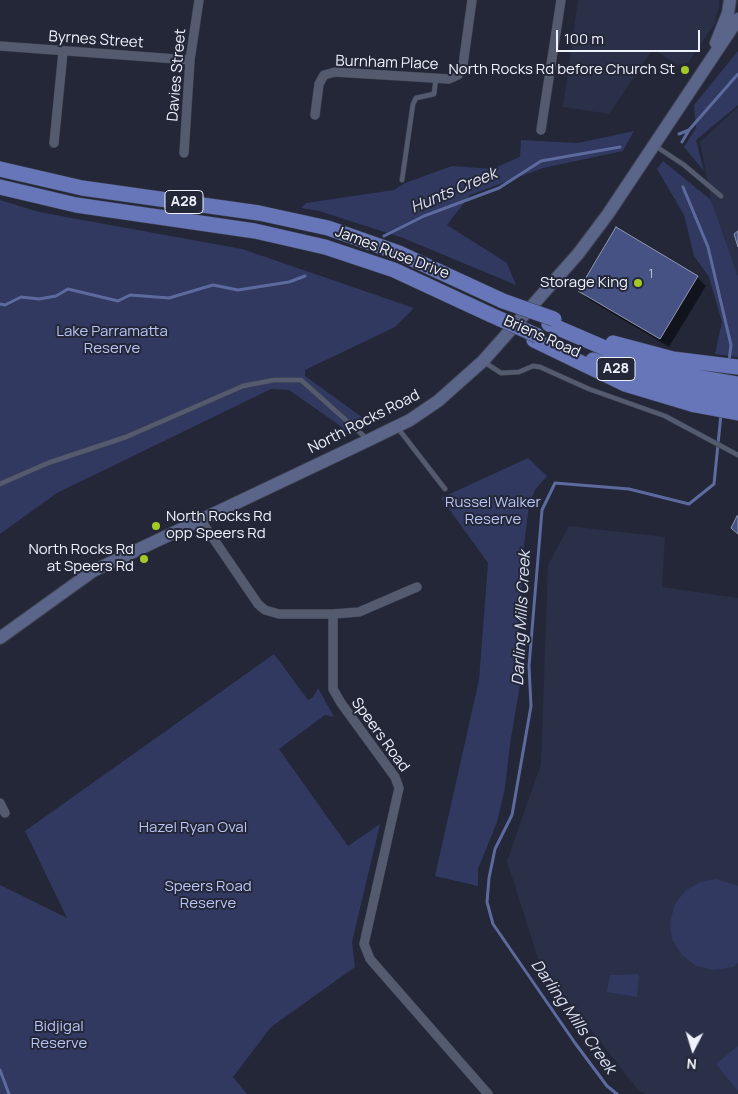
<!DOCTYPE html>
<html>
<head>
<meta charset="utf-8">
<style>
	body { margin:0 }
	#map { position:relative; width:738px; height:1094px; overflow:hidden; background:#232738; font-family:Manrope,sans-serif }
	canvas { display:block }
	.north { position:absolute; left:668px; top:1024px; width:50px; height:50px; -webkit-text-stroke:4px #232738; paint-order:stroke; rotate:185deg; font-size:14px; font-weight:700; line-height:20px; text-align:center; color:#eef2fd }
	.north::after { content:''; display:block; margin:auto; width:18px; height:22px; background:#eef2fd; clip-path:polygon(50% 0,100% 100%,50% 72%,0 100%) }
	.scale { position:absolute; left:556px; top:30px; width:144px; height:22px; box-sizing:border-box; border:2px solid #eef2fd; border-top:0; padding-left:6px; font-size:15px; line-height:18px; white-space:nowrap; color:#eef2fd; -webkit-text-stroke:4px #232738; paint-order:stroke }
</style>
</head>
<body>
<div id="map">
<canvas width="738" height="1094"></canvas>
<div class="north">N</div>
<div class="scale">100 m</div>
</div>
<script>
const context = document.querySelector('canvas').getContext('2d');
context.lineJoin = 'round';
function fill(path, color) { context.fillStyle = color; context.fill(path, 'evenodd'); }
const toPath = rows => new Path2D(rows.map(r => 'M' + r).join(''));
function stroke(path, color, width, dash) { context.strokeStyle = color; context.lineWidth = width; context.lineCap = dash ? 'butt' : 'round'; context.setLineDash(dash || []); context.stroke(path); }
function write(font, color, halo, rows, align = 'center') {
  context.font = font + ' Manrope,sans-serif'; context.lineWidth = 4; context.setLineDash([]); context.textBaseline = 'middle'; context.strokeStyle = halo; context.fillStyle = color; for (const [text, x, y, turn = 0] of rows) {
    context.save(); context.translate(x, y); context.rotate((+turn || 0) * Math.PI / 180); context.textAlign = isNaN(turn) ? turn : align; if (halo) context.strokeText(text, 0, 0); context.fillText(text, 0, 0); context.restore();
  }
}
const built = toPath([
	[578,0,719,0,719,7,715,23,688,63,678,65,653,49,609,114,563,107],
	[738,107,738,276,711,200,700,142],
	[569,526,665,537,662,587,738,598,738,1094,645,1094,638,1090,540,965,507,861,541,764,548,565]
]);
const green = toPath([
	[738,51,738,105,696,140,704,171,684,147,696,128,694,105],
	[634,131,623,151,543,168,470,195,447,225,507,263,516,285,403,238,319,211,301,208,306,203,394,190,405,183,452,166,492,169,520,157,521,140,578,143],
	[663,161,711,200,738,276,738,357,715,354,722,322,709,277,694,256,684,215,657,169],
	[0,200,39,212,242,249,414,308,395,327,305,370,305,376,363,418,368,418,343,432,342,427,289,390,271,389,57,493,0,534],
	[528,458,547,476,535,490,529,505,522,562,521,609,518,626,523,647,521,679,510,744,505,788,497,822,478,869,478,886,435,876,479,680,488,563,441,498],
	[274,654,308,700,313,697,318,688,334,717,325,715,279,749,348,846,380,824,352,942,355,967,271,1027,233,1077,247,1094,0,1094,0,885,67,918,25,831],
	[716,879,738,886,738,963,733,967,714,970,696,966,682,955,672,939,670,922,675,904,685,891,700,882],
	[639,974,637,997,607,992,610,975],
	[738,1046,738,1091,716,1064]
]);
const shadow = toPath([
	[697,277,706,286,669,347,588,299,580,291]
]);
const stream = toPath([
	[679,134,689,130],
	[682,142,689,130,738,74],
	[683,187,708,247,731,345,729,361],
	[384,236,424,216,499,188,541,161,620,147],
	[0,304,5,305,21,297,39,299,56,296,68,289,118,301,130,295,169,298,213,285,238,290,289,282,305,276],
	[0,1070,9,1094],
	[617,1094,607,1086,575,1043,493,924,487,902,489,878,495,849,512,815,531,706,529,666,542,510,555,483,629,489,689,504,714,484,721,414]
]);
const building = toPath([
	[616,227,698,276,660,339,578,291,616,227],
	[738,231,738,247,734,234,738,231],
	[737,516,738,516,738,534,731,528,737,516]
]);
const service = toPath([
	[654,145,684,165,721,196],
	[402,180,413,104,416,98,434,94,436,78],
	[484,362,501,373,519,372,533,366,540,367,589,389,665,416,738,455],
	[397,427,445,489],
	[0,484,48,463,126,437,243,386,274,380,301,380,366,438]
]);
const minor = toPath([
	[0,46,190,60],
	[315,115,319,84,324,75,335,72,449,79,458,75,463,65,472,0],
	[541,130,561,0],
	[54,143,63,52],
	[184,153,190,60,199,0],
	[200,519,258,604,265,610,279,614,333,614,333,689,341,703,395,777,399,788,364,944,370,959,488,1094],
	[333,614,359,612,417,587],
	[0,803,5,813]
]);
const secondary = toPath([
	[716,43,728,13,730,0],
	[0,638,93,571,369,440,410,420,438,401,483,361,578,254,608,214,738,19]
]);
const trunk = toPath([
	[0,169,82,188,259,213,328,228,399,253,503,301],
	[0,187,76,205,255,231,325,247,394,270,491,315],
	[549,324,635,361,684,375,738,384],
	[534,340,625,384,695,405,738,413],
	[613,343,673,359,738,367],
	[593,360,661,384,738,398]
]);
const trunkBridge = toPath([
	[503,301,554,319],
	[491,315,538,336]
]);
const markers = [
	[685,70,5,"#a3c926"],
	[638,283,5,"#a3c926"],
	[156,526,5,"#a3c926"],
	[144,559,5,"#a3c926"]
];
const numberNames = [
	["1",651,275]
];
const shields = [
	[184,202,38],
	[616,369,38]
];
const shieldNames = [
	["A28",184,202],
	["A28",616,369]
];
const streetNames = [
	["Byrnes Street",96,40,4],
	["Burnham Place",387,63,2],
	["Davies Street",177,75,-85],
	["James Ruse Drive",392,253,21],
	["Briens Road",542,337,24],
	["North Rocks Road",364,422,-27],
	["Speers Road",380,735,54]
];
const poiNames = [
	["North Rocks Rd before Church St",675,70],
	["Storage King",628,283],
	["North Rocks Rd",166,517,"left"],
	["opp Speers Rd",166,534,"left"],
	["North Rocks Rd",134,550],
	["at Speers Rd",134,567]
];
const parkNames = [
	["Lake Parramatta",112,332],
	["Reserve",112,349],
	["Russel Walker",493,503],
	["Reserve",493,520],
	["Hazel Ryan Oval",193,828],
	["Speers Road",208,887],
	["Reserve",208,904],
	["Bidjigal",59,1027],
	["Reserve",59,1044]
];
const waterNames = [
	["Hunts Creek",454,191,-23],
	["Darling Mills Creek",522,618,-87],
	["Darling Mills Creek",573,1017,55]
];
fill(built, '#2a3047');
fill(green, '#313960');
fill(shadow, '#0007');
stroke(stream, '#5d6a9e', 3);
fill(building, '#465284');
stroke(building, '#9197ac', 1);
stroke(service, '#3e4250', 5.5);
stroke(minor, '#3e4250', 10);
stroke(secondary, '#3e4250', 14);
stroke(trunk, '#3e4250', 16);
stroke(service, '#555b6e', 4.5);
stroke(minor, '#555b6e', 9);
stroke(secondary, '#5b658a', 12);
stroke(trunk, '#6676b9', 15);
stroke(trunkBridge, '#3e4250', 16, []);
stroke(trunkBridge, '#6676b9', 15);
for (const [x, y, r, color] of markers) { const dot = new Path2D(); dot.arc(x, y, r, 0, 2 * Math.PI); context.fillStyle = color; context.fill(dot); stroke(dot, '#232738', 2); }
write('12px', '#c4cadf', null, numberNames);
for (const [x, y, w] of shields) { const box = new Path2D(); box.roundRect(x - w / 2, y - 11.5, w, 23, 4); context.fillStyle = '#232738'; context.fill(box); stroke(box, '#eef2fd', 1); }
write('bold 14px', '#eef2fd', null, shieldNames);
write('15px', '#eef2fd', '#232738', streetNames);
write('15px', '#eef2fd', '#232738', poiNames, 'right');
write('15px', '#b8c5f4', '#232738', parkNames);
write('italic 16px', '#dce1f1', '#232738', waterNames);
</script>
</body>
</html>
